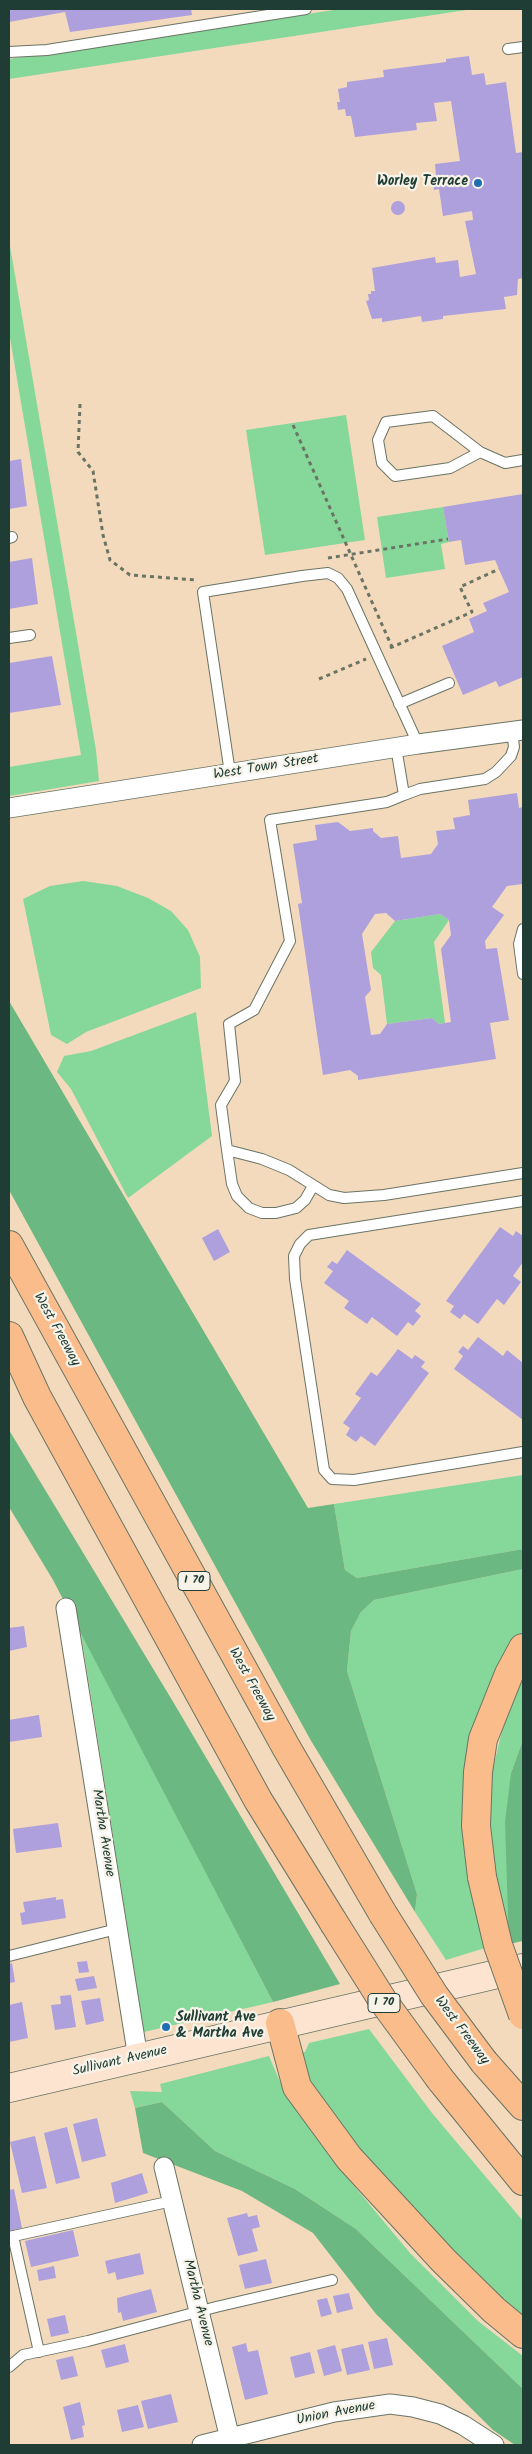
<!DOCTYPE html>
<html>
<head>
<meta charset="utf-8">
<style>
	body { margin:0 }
	#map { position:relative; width:532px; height:2454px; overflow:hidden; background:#f4dabc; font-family:Kalam,sans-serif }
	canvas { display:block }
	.frame { position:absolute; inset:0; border:10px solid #1f3d34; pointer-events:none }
</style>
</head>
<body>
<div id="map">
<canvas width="532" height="2454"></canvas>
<div class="frame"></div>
</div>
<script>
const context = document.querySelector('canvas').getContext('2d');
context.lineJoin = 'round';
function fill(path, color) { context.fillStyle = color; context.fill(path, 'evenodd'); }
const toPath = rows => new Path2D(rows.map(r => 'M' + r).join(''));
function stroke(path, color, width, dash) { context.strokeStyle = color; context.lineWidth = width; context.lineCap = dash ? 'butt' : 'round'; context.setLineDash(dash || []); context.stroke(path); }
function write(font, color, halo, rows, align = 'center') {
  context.font = font + ' Kalam,sans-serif'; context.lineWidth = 4.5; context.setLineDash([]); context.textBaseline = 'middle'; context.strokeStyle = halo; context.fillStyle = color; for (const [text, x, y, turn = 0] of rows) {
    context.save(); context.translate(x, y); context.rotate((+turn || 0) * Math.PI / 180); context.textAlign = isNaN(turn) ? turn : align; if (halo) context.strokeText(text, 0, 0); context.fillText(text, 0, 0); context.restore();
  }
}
const green = toPath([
	[340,9,473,9,9,79,9,59],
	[9,240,96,750,99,781,9,796,9,767,81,755,9,332],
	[346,415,365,540,265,555,246,430],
	[443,507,449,542,441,544,445,569,386,578,377,517],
	[83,881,117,886,148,898,171,911,188,930,200,957,201,988,86,1032,67,1044,51,1035,23,899,50,886],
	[440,914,449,920,434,942,445,1023,439,1024,432,1018,387,1024,381,975,373,968,371,952,395,921],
	[196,1012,212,1136,128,1198,71,1089,57,1072,64,1056,91,1051],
	[523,1475,523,1549,357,1578,345,1570,334,1504],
	[523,1569,523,1631,507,1654,472,1890,485,1948,446,1960,415,1912,417,1894,347,1671,351,1631,361,1612,374,1600],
	[81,1633,273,2002,144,2032],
	[523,1676,523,1740,511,1773,509,1944,492,1869,488,1816,492,1773,504,1722],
	[369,2029,432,2113,523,2221,523,2318,493,2294,420,2221,311,2096,299,2052,305,2052,309,2043],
	[269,2056,283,2089,306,2123,345,2175,410,2253,478,2321,523,2356,523,2389,356,2229,295,2189,215,2151,162,2102,135,2108,130,2091,162,2092,160,2084]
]);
const forest = toPath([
	[9,1001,308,1508,334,1504,345,1570,357,1578,523,1549,523,1569,374,1600,361,1612,351,1631,347,1671,417,1894,415,1912,310,1739,9,1190],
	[9,1430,172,1700,340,1984,273,2002,53,1580,9,1507],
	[523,1740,523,1941,509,1944,505,1822,511,1773],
	[162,2102,215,2151,295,2189,356,2229,523,2389,523,2445,515,2445,493,2430,376,2314,313,2233,242,2191,143,2153,135,2108]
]);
const building = toPath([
	[9,9,191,9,192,15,70,32,65,12,9,22],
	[469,56,472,75,484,73,486,85,506,82,516,153,523,152,523,278,518,279,517,295,504,297,506,309,443,316,443,319,422,322,421,316,382,322,382,318,372,319,366,301,369,300,368,294,371,294,371,291,375,291,372,268,435,257,436,263,458,260,460,277,476,274,465,221,473,220,472,211,443,216,439,189,434,190,432,176,436,176,435,164,460,161,451,101,434,103,437,121,416,123,417,130,355,137,351,116,346,116,345,109,338,110,337,102,340,102,338,89,347,87,347,82,384,77,383,70,446,62,446,59],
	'391 208a7 7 0 1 1 14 0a7 7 0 1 1-14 0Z',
	[21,459,27,506,9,509,9,461],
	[523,494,523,677,499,687,496,681,463,695,442,646,474,632,469,619,487,611,483,603,509,592,495,560,465,565,461,540,449,542,443,507],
	[32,558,38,604,9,609,9,562],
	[52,656,61,705,9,713,9,663],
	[517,793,519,808,523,807,523,884,507,886,492,907,504,915,485,941,486,949,497,948,509,1020,490,1023,496,1059,358,1080,358,1076,350,1070,323,1075,298,904,302,903,293,844,317,840,315,825,338,822,350,831,373,828,373,831,381,838,398,836,401,858,431,854,438,844,436,831,455,829,453,818,470,815,468,800],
	[386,913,395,921,440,914,449,920,451,935,441,949,451,1022,439,1024,432,1018,387,1024,380,1034,371,1035,365,997,371,990,362,934,375,914],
	[500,1227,513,1236,516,1231,523,1236,523,1262,513,1276,521,1282,504,1305,497,1299,478,1324,464,1314,460,1319,450,1312,454,1306,446,1301],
	[218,1229,230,1252,214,1261,202,1238],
	[347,1250,421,1304,415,1311,421,1316,413,1326,408,1322,397,1336,372,1317,367,1324,344,1308,349,1301,324,1283,333,1271,327,1267,332,1261,337,1264],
	[478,1337,503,1356,507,1350,523,1363,523,1420,454,1369,463,1356,458,1352,463,1346,468,1350],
	[398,1349,412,1359,415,1355,425,1362,421,1367,429,1373,375,1446,361,1436,356,1442,346,1435,350,1428,343,1423,361,1398,355,1394,371,1372,377,1376],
	[24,1626,27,1647,9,1651,9,1628],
	[39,1715,42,1737,9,1742,9,1720],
	[58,1823,62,1847,16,1853,13,1829],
	[56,1897,56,1900,63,1899,66,1918,22,1925,20,1913,25,1912,23,1902],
	[87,1961,89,1972,79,1973,77,1962],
	[12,1963,15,1982,9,1983,9,1964],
	[94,1976,97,1988,78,1991,75,1979],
	[71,1995,76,2027,55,2030,51,2005,61,2004,60,1996],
	[100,1998,104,2021,86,2025,81,2001],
	[22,2002,28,2038,9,2042,9,2005],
	[97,2118,106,2156,82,2162,73,2124],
	[67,2127,80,2178,56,2184,44,2133],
	[35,2136,47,2188,22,2193,10,2142],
	[142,2173,148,2193,115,2203,111,2183],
	[14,2189,22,2228,9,2231,9,2190],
	[247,2213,248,2217,257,2215,260,2227,252,2229,258,2251,238,2256,227,2218],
	[73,2230,79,2256,31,2267,25,2241],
	[140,2253,144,2274,117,2280,115,2272,108,2274,105,2261],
	[266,2259,272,2283,245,2289,239,2265],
	[54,2266,56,2278,39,2281,37,2270],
	[151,2289,157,2312,123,2321,121,2312,118,2313,117,2298],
	[349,2293,353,2309,337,2313,333,2296],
	[327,2298,332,2314,321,2317,317,2300],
	[65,2315,69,2333,51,2337,47,2319],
	[387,2338,393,2365,374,2369,368,2342],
	[246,2343,248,2352,258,2350,268,2394,245,2400,232,2347],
	[125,2344,129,2362,106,2368,101,2350],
	[363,2344,370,2370,347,2375,341,2349],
	[335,2345,342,2371,324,2376,317,2350],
	[310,2352,315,2373,295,2378,290,2357],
	[73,2356,78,2376,61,2380,56,2360],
	[171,2394,178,2422,148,2429,141,2401],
	[80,2402,85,2425,82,2426,84,2437,71,2440,63,2407],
	[138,2405,144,2427,122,2432,117,2410]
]);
const path = toPath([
	[80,404,78,452,93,471,103,535,110,560,130,575,196,580],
	[293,425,392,647],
	[328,558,448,539],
	[390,648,472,612,460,587,499,569],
	[319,679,366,659]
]);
const lane = toPath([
	[508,49,523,47],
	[9,52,47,50,306,9],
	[480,452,450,468,395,476,382,463,378,440,386,422,433,416,480,452,505,463,523,460],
	[9,538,12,537],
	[9,638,30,635],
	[399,704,449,683],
	[396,747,404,795,387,802,270,820,290,941,254,1010,229,1024,235,1081,221,1105,227,1150,262,1159,289,1170,329,1195,344,1198,384,1195,523,1173],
	[230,773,203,592,302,576,328,573,338,578,347,589,418,744],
	[404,795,420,789,485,779,496,772,511,756,514,747,512,731],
	[523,929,519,944,523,974],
	[227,1150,232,1184,237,1196,249,1208,262,1213,276,1213,296,1208,305,1200,313,1186],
	[523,1201,309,1235,300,1244,294,1256,295,1279,324,1470,332,1479,354,1480,523,1452],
	[9,1956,117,1929],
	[13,2236,39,2352],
	[9,2237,172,2201],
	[9,2367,23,2355,88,2341,216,2307,332,2280]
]);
const street = toPath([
	[9,808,418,744,523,730],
	[66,1608,138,2058],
	[164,2167,230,2439],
	[202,2445,334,2412,390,2404,413,2407,440,2414,463,2425,494,2445]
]);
const secondary = toPath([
	[9,2088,523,1968]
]);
const highway = toPath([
	[9,1245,286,1747,383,1914],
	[9,1336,37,1397,258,1800,334,1923],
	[482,1877,476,1826,478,1772,483,1739,509,1674,523,1648],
	[280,2023,297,2087,349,2158,443,2260,494,2310,523,2334],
	[484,2062,523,2106],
	[440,2079,523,2181]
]);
const highwayBridge = toPath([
	[482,1877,498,1945,523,2015],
	[383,1914,434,1995,484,2062],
	[334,1923,383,2001,440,2079]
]);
const markers = [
	[478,183,5,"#1f6fb2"],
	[166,2027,5,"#1f6fb2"]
];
const shields = [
	[194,1581,32],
	[384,2003,32]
];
const shieldNames = [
	["I 70",194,1581],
	["I 70",384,2003]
];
const poiNames = [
	["Worley Terrace",468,183],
	["Sullivant Ave",176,2019,"left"],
	["& Martha Ave",176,2035,"left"]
];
const streetNames = [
	["West Town Street",266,768,-9],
	["West Freeway",56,1330,61],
	["West Freeway",251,1685,61],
	["Martha Avenue",102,1833,81],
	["West Freeway",461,2031,53],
	["Sullivant Avenue",120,2062,-13],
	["Martha Avenue",197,2303,76],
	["Union Avenue",336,2414,-11]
];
fill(green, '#85d89a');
fill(forest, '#6cb882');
fill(building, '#ada0dd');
stroke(lane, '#6a7464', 12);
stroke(street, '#6a7464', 21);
stroke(secondary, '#6a7464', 30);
stroke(highway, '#6a7464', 30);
stroke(path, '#6a7464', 3, [4, 4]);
stroke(lane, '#fff', 10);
stroke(street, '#fff', 19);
stroke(secondary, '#fde4d1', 28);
stroke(highway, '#fabc8b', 28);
stroke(highwayBridge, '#6a7464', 30, []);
stroke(highwayBridge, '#fabc8b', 28);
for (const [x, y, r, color] of markers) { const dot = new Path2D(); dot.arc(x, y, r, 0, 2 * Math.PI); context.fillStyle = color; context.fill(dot); stroke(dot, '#f7f3e8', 2); }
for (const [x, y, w] of shields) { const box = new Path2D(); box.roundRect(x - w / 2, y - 9.5, w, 19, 4); context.fillStyle = '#f7f3e8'; context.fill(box); stroke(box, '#1f3d34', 1); }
write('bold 12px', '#1f3d34', null, shieldNames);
write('bold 14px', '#1f3d34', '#f7f3e8', poiNames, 'right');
write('14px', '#1f3d34', '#f7f3e8', streetNames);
</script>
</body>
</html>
